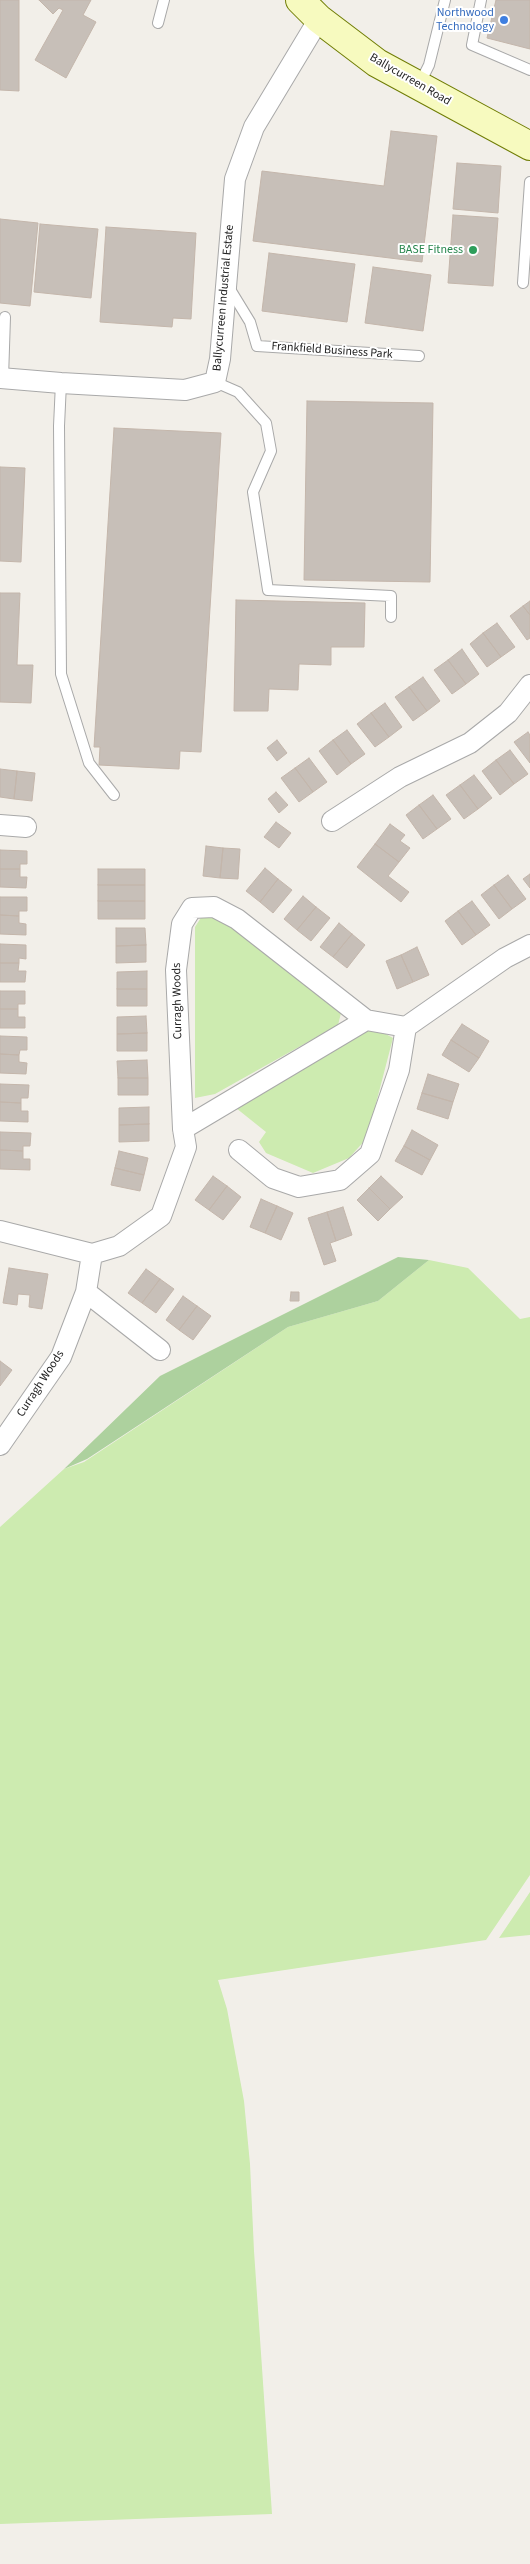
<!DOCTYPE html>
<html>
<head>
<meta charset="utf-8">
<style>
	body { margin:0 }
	canvas { display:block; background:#f2efe9 }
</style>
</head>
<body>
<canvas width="530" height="2564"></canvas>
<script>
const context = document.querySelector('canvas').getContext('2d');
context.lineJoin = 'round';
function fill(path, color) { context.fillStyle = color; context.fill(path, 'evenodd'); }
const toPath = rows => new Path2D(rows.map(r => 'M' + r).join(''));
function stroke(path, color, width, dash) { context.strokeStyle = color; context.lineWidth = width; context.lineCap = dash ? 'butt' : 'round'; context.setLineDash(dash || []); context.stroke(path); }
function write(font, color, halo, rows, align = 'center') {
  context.font = font + ' "Source Sans 3",sans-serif'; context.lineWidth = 4; context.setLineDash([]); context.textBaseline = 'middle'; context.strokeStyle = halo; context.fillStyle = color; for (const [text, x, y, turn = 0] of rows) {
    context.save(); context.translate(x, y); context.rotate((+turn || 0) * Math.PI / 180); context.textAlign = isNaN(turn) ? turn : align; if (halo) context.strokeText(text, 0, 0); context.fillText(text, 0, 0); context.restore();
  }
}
const grass = toPath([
	[218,915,341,1013,338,1025,215,1094,195,1098,195,927,202,916],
	[373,1027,393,1038,367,1138,349,1158,313,1173,266,1153,259,1142,266,1132,236,1108],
	[429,1260,468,1268,520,1319,530,1317,530,1875,486,1940,218,1980,227,2009,244,2101,250,2164,254,2251,272,2514,0,2524,0,1527,64,1469,84,1462,288,1327,378,1301],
	[530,1892,530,1935,499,1938]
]);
const forest = toPath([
	[398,1257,429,1260,378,1301,288,1327,87,1459,64,1469,160,1376]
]);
const building = toPath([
	[0,0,19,0,19,91,0,90,0,0],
	[39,0,91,0,83,15,96,22,66,78,35,60,63,10,59,8,53,14,39,0],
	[496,0,530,0,530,49,487,38,496,0],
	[391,131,437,136,422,262,253,241,262,171,384,186,391,131],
	[457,163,501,166,498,213,453,209,457,163],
	[453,215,498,218,493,286,448,283,453,215],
	[0,219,38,223,30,306,0,303,0,219],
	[40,224,98,229,91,298,34,292,40,224],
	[106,227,196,233,191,319,173,318,172,327,100,322,106,227],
	[269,253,355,264,347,322,262,311,269,253],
	[373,267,431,275,423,331,365,323,373,267],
	[307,401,433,403,430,582,304,580,307,401],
	[114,428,221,433,201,752,180,751,179,769,99,765,100,747,94,747,114,428],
	[0,467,25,468,21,562,0,561,0,467],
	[0,593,20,593,17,665,33,665,31,703,0,702,0,593],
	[236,600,365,603,364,647,331,647,331,665,299,664,298,690,269,689,268,711,234,711,236,600],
	[530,601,530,615,523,606,530,601],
	[523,606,530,615,530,638,527,640,510,616,523,606],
	[497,623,515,647,501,657,483,633,497,623],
	[483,633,501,657,487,667,470,644,483,633],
	[462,649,479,674,466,684,448,660,462,649],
	[448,660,466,684,452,694,434,670,448,660],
	[423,677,440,701,427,711,409,687,423,677],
	[409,687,427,711,413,721,395,697,409,687],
	[385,703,402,727,389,737,371,713,385,703],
	[371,713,389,737,375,747,357,724,371,713],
	[347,730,365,754,351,764,333,740,347,730],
	[528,732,530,735,530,763,514,742,528,732],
	[277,740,287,753,277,761,267,748,277,740],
	[333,740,351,764,337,775,319,751,333,740],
	[510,750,528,774,514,784,496,760,510,750],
	[309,758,327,782,313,792,295,768,309,758],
	[496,760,514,784,500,795,482,771,496,760],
	[295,768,313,792,299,802,281,778,295,768],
	[0,769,17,771,14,799,0,797,0,769],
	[17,771,35,773,32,801,14,799,17,771],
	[474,775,492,798,478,809,460,785,474,775],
	[460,785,478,809,464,819,446,795,460,785],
	[276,792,288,805,279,813,268,799,276,792],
	[433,795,451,819,437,829,419,805,433,795],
	[419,805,437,829,423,839,406,815,419,805],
	[276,822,291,833,279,848,264,837,276,822],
	[390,824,405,835,400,841,410,848,399,862,375,844,390,824],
	[375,844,399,862,388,876,409,892,401,902,357,867,375,844],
	[206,846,223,848,220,878,203,876,206,846],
	[223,848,240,849,238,879,220,878,223,848],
	[0,850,27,851,27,864,20,864,20,869,0,869,0,850],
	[265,868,278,879,260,902,246,891,265,868],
	[0,869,20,869,20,877,27,877,26,888,0,887,0,869],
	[98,869,145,869,145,885,98,885,98,869],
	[530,874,530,888,523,879,530,874],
	[508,875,526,899,512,909,494,885,508,875],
	[278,879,292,890,273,913,260,902,278,879],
	[98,885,145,885,145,901,98,901,98,885],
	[494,885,512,909,499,919,481,895,494,885],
	[303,896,316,907,297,930,284,919,303,896],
	[0,897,27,897,27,911,19,911,19,916,0,915,0,897],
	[98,901,145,901,145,919,98,919,98,901],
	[472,901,490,925,476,935,458,911,472,901],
	[316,907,330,918,311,941,297,930,316,907],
	[458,911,476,935,462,945,445,921,458,911],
	[0,915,19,916,19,923,26,924,26,935,0,934,0,915],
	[339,923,352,934,333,957,320,947,339,923],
	[116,928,145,928,146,945,116,946,116,928],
	[352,934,365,945,347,968,333,957,352,934],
	[0,944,26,945,26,959,19,958,19,963,0,963,0,944],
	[146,945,146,962,116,963,116,946,146,945],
	[417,947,429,975,413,982,401,955,417,947],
	[401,955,413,982,397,989,386,961,401,955],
	[0,963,19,963,18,971,26,971,25,982,0,982,0,963],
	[147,971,147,989,117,989,117,972,147,971],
	[117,989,147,989,147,1006,117,1006,117,989],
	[0,991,25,991,25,1004,18,1004,18,1009,0,1009,0,991],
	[0,1009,18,1009,18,1017,25,1017,25,1028,0,1028,0,1009],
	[146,1016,147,1033,117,1034,117,1017,146,1016],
	[462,1024,489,1041,479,1058,451,1040,462,1024],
	[147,1033,147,1051,117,1051,117,1034,147,1033],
	[0,1036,27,1037,27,1050,20,1050,19,1055,0,1054,0,1036],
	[451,1040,479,1058,469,1072,442,1055,451,1040],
	[0,1054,19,1055,19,1062,27,1063,26,1074,0,1073,0,1054],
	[147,1060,148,1078,118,1078,117,1061,147,1060],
	[428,1074,459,1084,453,1102,422,1093,428,1074],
	[118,1078,148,1078,148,1095,118,1095,118,1078],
	[0,1084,29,1085,28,1098,21,1098,21,1103,0,1102,0,1084],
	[422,1093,453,1102,448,1119,417,1109,422,1093],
	[0,1102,21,1103,21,1111,28,1111,28,1122,0,1121,0,1102],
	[149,1107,149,1124,119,1125,119,1108,149,1107],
	[149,1124,149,1141,119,1142,119,1125,149,1124],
	[412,1130,438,1145,430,1160,404,1146,412,1130],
	[0,1132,31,1133,30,1146,23,1146,23,1151,0,1150,0,1132],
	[404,1146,430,1160,422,1175,395,1161,404,1146],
	[0,1150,23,1151,23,1159,30,1159,30,1170,0,1169,0,1150],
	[119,1151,148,1158,144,1175,115,1168,119,1151],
	[115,1168,144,1175,140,1191,111,1185,115,1168],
	[213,1176,227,1186,209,1210,195,1200,213,1176],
	[381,1176,403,1197,390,1209,369,1188,381,1176],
	[227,1186,241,1197,223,1220,209,1210,227,1186],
	[369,1188,390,1209,378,1221,357,1200,369,1188],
	[261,1199,277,1206,265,1233,250,1227,261,1199],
	[277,1206,293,1213,281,1240,265,1233,277,1206],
	[343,1207,352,1235,336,1241,327,1212,343,1207],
	[327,1212,336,1241,330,1243,336,1261,324,1265,308,1218,327,1212],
	[9,1268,48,1274,42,1309,29,1307,30,1295,18,1294,17,1305,3,1303,9,1268],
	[146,1269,160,1279,142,1303,128,1293,146,1269],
	[160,1279,174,1289,156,1313,142,1303,160,1279],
	[291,1292,299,1292,299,1301,290,1301,291,1292],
	[183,1296,197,1306,179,1330,166,1320,183,1296],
	[197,1306,211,1316,193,1340,179,1330,197,1306],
	[0,1361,12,1370,0,1386,0,1361]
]);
const lane = toPath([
	[481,0,472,45,530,70],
	[158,23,164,0],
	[419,85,429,65,445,0],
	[523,283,530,182],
	[228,286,250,322,257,346,419,356],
	[3,378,5,317],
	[215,382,238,392,266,423,271,451,253,492,268,590,391,596,391,617],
	[61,383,59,426,61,674,89,763,114,795]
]);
const street = toPath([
	[0,378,61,383,185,390,215,382,220,359,235,179,254,127,319,19],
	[332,821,400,777,470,743,508,713,530,685],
	[0,825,26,827],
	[183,1129,176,970,182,924,192,908,214,907,237,919,366,1020],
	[239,1150,273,1178,299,1187,340,1180,370,1154,399,1070,406,1027],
	[0,1231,92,1254,119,1246,161,1216,186,1147,183,1129,366,1020,406,1027,505,958,530,945],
	[86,1292,160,1350],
	[0,1445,61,1357,86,1292,92,1254]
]);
const secondary = toPath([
	[300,0,319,19,377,63,530,146]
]);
const markers = [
	[504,20,5,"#3f7fe0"],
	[473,250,5,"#2e9e5b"]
];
const shopNames = [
	["Northwood",494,13],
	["Technology",494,27]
];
const streetNames = [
	["Ballycurreen Road",410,80,30],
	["Ballycurreen Industrial Estate",224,298,-85],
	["Frankfield Business Park",332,351,4],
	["Curragh Woods",178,1001,-91],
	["Curragh Woods",41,1384,-57]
];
const leisureNames = [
	["BASE Fitness",463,250]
];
fill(grass, '#cdebb0');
fill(forest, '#add19e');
fill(building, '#c7bfb8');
stroke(building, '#c4b6ab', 1);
stroke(lane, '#a9a9a9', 12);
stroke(street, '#a9a9a9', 22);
stroke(secondary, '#707d05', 30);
stroke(lane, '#fff', 10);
stroke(street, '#fff', 20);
stroke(secondary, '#f7fabf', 28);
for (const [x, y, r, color] of markers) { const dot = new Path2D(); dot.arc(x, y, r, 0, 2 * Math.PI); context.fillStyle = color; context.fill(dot); stroke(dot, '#fff', 2); }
write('12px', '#366cbe', '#fff', shopNames, 'right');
write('12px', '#222', '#fff', streetNames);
write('12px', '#27864d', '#fff', leisureNames, 'right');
</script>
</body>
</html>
